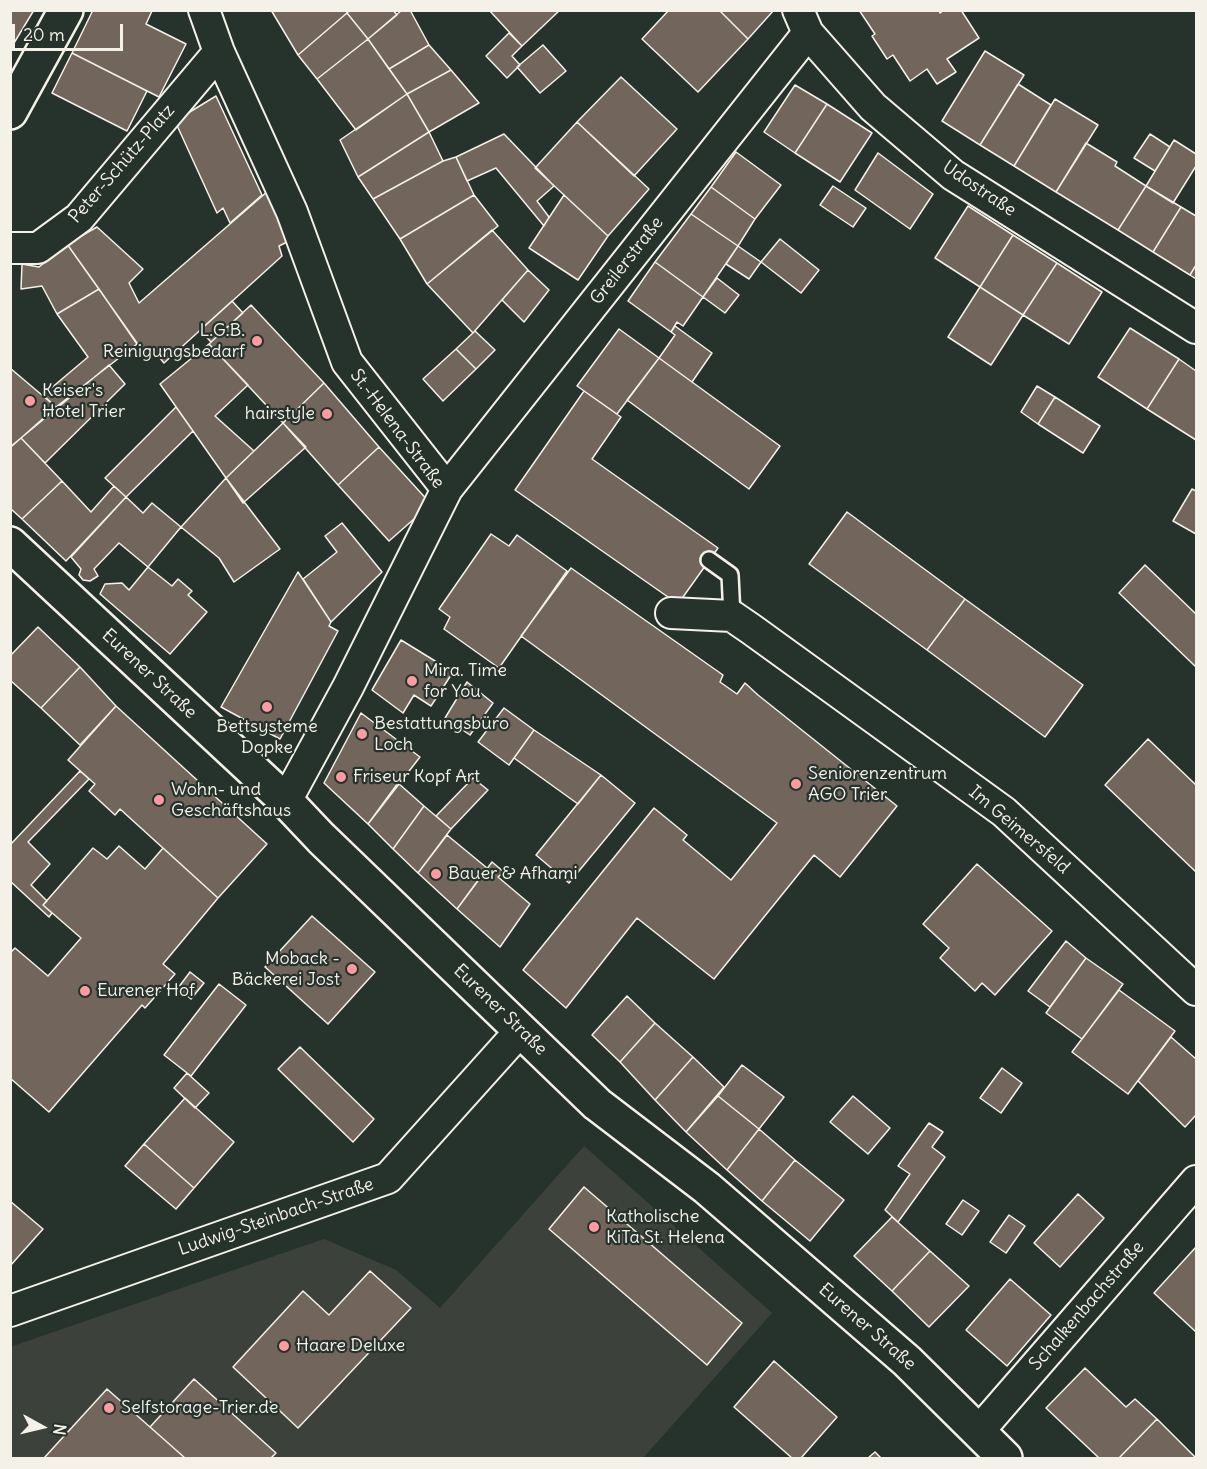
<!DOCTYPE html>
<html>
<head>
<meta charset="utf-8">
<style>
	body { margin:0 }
	#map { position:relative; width:1207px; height:1469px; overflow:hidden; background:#26332d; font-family:Delius,sans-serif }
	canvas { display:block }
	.frame { position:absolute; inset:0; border:12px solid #f4f1e8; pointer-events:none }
	.north { position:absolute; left:12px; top:1397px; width:60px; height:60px; -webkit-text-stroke:4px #26332d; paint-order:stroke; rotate:98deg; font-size:16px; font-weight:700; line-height:24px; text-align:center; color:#f4f1e8 }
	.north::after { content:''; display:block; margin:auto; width:21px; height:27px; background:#f4f1e8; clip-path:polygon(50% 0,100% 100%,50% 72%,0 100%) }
	.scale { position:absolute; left:12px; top:24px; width:111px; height:27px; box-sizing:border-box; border:3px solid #f4f1e8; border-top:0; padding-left:8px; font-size:18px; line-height:21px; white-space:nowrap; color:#f4f1e8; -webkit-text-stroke:4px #26332d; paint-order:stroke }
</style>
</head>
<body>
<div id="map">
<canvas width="1207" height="1469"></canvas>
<div class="frame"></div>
<div class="north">N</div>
<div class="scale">20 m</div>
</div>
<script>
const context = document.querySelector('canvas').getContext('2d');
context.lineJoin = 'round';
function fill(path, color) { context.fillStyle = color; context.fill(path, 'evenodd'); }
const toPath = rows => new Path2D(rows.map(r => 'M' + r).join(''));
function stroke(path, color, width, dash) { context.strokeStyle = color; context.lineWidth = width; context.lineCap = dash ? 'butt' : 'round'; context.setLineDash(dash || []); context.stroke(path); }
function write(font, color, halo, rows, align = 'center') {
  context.font = font + ' Delius,sans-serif'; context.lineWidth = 4.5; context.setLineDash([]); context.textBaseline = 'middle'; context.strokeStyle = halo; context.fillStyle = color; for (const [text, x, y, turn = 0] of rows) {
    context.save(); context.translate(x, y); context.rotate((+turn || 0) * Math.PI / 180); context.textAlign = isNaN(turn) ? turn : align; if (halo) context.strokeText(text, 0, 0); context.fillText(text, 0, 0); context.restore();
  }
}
const built = toPath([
	[584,1146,772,1313,643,1458,11,1458,10,1347,324,1239,396,1270,440,1308]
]);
const building = toPath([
	[10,10,34,10,11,48,10,47,10,10],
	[93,10,151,10,152,11,146,24,186,44,159,97,72,53,93,10],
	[271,10,346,10,347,13,298,55,271,10],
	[350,10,393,10,397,15,368,39,347,13,350,10],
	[402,10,410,10,429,45,389,69,368,39,402,10],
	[489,10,560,10,522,46,489,10],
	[669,10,719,10,748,39,698,92,642,39,669,10],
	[719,10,774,10,748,39,719,10],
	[859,10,939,10,940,13,944,10,961,10,979,38,947,59,956,72,937,84,927,69,910,81,893,55,887,59,872,36,875,34,859,10],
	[347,13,368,39,317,79,298,55,347,13],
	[509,33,522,46,512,56,520,65,507,78,486,56,509,33],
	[368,39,407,94,356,130,317,79,368,39],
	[429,45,451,70,407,94,389,69,429,45],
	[543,45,566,71,540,93,517,67,543,45],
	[985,51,1024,75,980,145,942,121,985,51],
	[72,53,147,91,127,131,52,93,72,53],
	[451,70,479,103,429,132,407,94,451,70],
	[621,77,677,129,634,176,577,122,621,77],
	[1018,84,1051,105,1014,166,980,145,1018,84],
	[795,85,827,104,795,153,764,132,795,85],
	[407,94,429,132,358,177,340,140,407,94],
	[216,96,262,195,230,223,223,208,217,213,175,121,216,96],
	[1055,99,1098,125,1056,192,1014,166,1055,99],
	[827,104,872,133,840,182,795,153,827,104],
	[577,122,649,189,608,236,535,168,577,122],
	[429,132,443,161,373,199,358,177,429,132],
	[504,134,554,186,537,201,549,217,544,226,496,168,467,181,456,157,504,134],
	[1150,134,1170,147,1155,171,1134,158,1150,134],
	[1174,140,1196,154,1196,166,1173,203,1146,186,1174,140],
	[1086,143,1117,162,1115,166,1146,186,1118,230,1056,192,1086,143],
	[736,152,781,185,755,219,711,187,736,152],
	[878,153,933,194,910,229,855,190,878,153],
	[456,157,474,195,400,239,373,199,443,161,456,157],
	[833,186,866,208,853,227,820,205,833,186],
	[1146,186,1181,207,1153,252,1118,230,1146,186],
	[711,187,755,219,738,246,691,214,711,187],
	[268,191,289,241,279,246,282,256,164,363,154,351,149,360,67,244,97,227,143,269,129,283,139,303,268,191],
	[474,195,498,226,427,284,400,239,474,195],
	[564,195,608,236,578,280,529,248,564,195],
	[968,206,1013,235,980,287,935,258,968,206],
	[1181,207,1196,216,1196,265,1190,275,1153,252,1181,207],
	[691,214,738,246,703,297,655,262,691,214],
	[492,230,528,270,473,333,427,284,492,230],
	[1013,235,1057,263,1023,315,980,287,1013,235],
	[780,239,819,270,801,293,761,262,780,239],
	[67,244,99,289,57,314,42,286,21,289,22,264,39,267,67,244],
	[738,246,761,262,749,279,726,264,738,246],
	[655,262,703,297,683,326,677,322,671,332,628,301,655,262],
	[1057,263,1102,292,1069,344,1023,315,1057,263],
	[1196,265,1196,279,1190,275,1196,265],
	[528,270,549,290,524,322,502,300,528,270],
	[717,278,739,295,725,313,703,297,717,278],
	[980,287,1023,315,991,365,948,337,980,287],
	[99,289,137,344,56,407,43,395,88,357,57,314,99,289],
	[232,301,243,313,211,342,200,330,232,301],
	[251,305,324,383,283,423,209,344,251,305],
	[675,326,712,353,692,382,659,358,675,335,671,332,675,326],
	[1130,328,1179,359,1147,409,1098,377,1130,328],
	[619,329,659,358,617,414,577,386,619,329],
	[475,331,495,350,476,369,456,349,475,331],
	[209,344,248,385,215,416,254,451,226,478,160,384,209,344],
	[456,349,476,369,443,401,423,379,456,349],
	[659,358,780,446,749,489,627,400,659,358],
	[1179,359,1196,371,1196,440,1147,409,1179,359],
	[109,365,125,384,45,463,21,438,109,365],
	[10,368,56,407,12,446,10,445,10,368],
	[324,383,379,447,338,485,283,423,324,383],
	[1037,386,1055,397,1038,424,1021,412,1037,386],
	[584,391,621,417,592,459,718,548,678,604,515,490,584,391],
	[1055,397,1100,426,1083,453,1038,424,1055,397],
	[176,407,193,431,126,497,105,478,176,407],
	[283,423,306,447,243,503,226,478,283,423],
	[21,438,62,481,22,519,10,508,10,447,21,438],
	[379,447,431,504,389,541,338,485,379,447],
	[226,478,280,549,234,582,219,558,181,527,226,478],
	[62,481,91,512,114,486,126,497,66,561,22,519,62,481],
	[1192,489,1196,491,1196,534,1173,521,1192,489],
	[126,497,143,513,152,503,181,527,148,567,119,543,94,569,98,576,90,581,83,580,79,575,81,569,71,557,126,497],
	[847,512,965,599,927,650,809,564,847,512],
	[342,523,382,572,331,622,303,579,337,552,325,536,342,523],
	[491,534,509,546,517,535,567,571,499,668,444,629,450,617,439,609,491,534],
	[1145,565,1196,614,1196,667,1119,593,1145,565],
	[148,567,172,586,178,579,192,591,188,595,207,612,170,654,100,594,105,584,122,583,129,590,148,567],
	[571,568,723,675,720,682,737,694,745,683,758,695,897,806,840,877,814,855,714,979,637,918,566,1008,523,970,654,808,687,835,683,840,731,880,777,823,521,636,571,568],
	[298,572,331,622,329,626,338,631,280,739,221,707,298,572],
	[965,599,1083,685,1045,737,927,650,965,599],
	[38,627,80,667,41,708,10,680,10,656,38,627],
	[401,640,453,672,431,706,414,695,403,713,372,690,401,640],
	[80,667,116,706,80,745,41,708,80,667],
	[467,682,493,703,470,735,445,718,467,682],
	[116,706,267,844,218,898,120,809,115,815,89,791,95,784,68,760,116,706],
	[504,708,534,730,509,765,478,742,504,708],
	[361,713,420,757,368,824,324,783,361,713],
	[534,730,601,775,578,804,514,758,534,730],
	[1148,739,1196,785,1196,872,1105,785,1148,739],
	[80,771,89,779,28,842,50,864,31,885,47,901,43,905,52,913,49,917,10,881,10,845,80,771],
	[601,775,635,803,569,883,536,855,601,775],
	[473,778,488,790,451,829,436,816,473,778],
	[398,783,424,806,393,849,368,824,398,783],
	[424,806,451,829,418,873,393,849,424,806],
	[447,835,487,868,457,909,418,873,447,835],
	[119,846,145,869,163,848,218,898,163,964,175,974,145,1008,142,1005,49,1112,10,1078,10,953,15,948,48,976,81,938,43,905,93,848,107,859,119,846],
	[492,862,504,872,498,877,530,904,500,947,457,909,492,862],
	[977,864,1052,931,995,995,982,983,975,991,940,958,949,948,923,924,977,864],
	[312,916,375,972,328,1024,265,967,312,916],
	[1066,941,1086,958,1050,1007,1028,991,1066,941],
	[1086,958,1123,984,1082,1039,1046,1013,1086,958],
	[190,972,204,983,191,999,178,988,190,972],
	[219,984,246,1005,191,1076,164,1055,219,984],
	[1119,990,1175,1031,1128,1094,1072,1052,1119,990],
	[627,996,655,1023,620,1062,592,1035,627,996],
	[655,1023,693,1057,655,1100,620,1062,655,1023],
	[1171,1037,1196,1059,1196,1115,1185,1127,1138,1081,1171,1037],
	[300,1047,374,1119,353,1142,278,1069,300,1047],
	[693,1057,724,1087,686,1132,655,1100,693,1057],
	[742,1065,784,1097,759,1129,718,1096,742,1065],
	[1002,1068,1022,1083,1001,1113,980,1098,1002,1068],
	[187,1073,209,1093,195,1108,174,1088,187,1073],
	[718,1096,759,1129,727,1170,686,1132,718,1096],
	[853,1096,890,1128,868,1154,830,1122,853,1096],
	[185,1098,234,1142,194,1188,144,1144,185,1098],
	[929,1123,943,1132,932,1147,945,1157,898,1222,885,1210,910,1174,898,1166,929,1123],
	[759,1129,795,1160,762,1201,727,1170,759,1129],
	[144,1144,194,1188,176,1209,125,1166,144,1144],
	[795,1160,844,1200,810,1241,762,1201,795,1160],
	[584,1187,742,1323,707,1365,549,1229,584,1187],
	[1078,1194,1104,1218,1060,1267,1034,1243,1078,1194],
	[963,1200,979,1211,962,1235,946,1224,963,1200],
	[10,1201,43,1229,10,1266,10,1201],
	[1009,1215,1025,1226,1006,1253,990,1242,1009,1215],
	[892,1217,930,1251,892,1291,854,1256,892,1217],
	[1196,1247,1196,1332,1154,1293,1196,1247],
	[930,1251,969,1286,929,1327,892,1291,930,1251],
	[370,1271,411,1308,298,1428,233,1367,303,1291,329,1315,370,1271],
	[1010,1279,1051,1315,1007,1366,966,1330,1010,1279],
	[774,1361,837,1417,801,1458,792,1458,734,1407,774,1361],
	[1085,1368,1126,1407,1135,1399,1157,1419,1119,1458,1099,1458,1046,1408,1085,1368],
	[194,1379,276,1453,271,1458,185,1458,150,1427,194,1379],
	[107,1389,150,1427,185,1458,44,1458,107,1389],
	[1157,1419,1196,1458,1119,1458,1157,1419],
	[875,1452,881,1458,868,1458,875,1452]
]);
const lane = toPath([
	[709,560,730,575,732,616]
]);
const street = toPath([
	[204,10,219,52,292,212,347,362,447,489],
	[798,10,808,33,873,107,953,175,1196,328],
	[10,248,38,248,79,218,219,52],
	[671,613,732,616,751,629,1004,812,1196,990],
	[286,801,348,687,447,489,808,33],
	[10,1311,388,1178,521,1030],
	[978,1432,1196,1181]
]);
const secondary = toPath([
	[10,112,66,10],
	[10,544,286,801,321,838,597,1104,707,1188,907,1361,1005,1458]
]);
const markers = [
	[257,341,6,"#ff9aa2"],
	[30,401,6,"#ff9aa2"],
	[327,414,6,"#ff9aa2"],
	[412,681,6,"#ff9aa2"],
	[267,707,6,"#ff9aa2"],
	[362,734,6,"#ff9aa2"],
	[341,777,6,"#ff9aa2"],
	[796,784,6,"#ff9aa2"],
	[159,800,6,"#ff9aa2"],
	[436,874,6,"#ff9aa2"],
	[352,969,6,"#ff9aa2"],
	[85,991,6,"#ff9aa2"],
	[594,1227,6,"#ff9aa2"],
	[284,1346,6,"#ff9aa2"],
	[109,1408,6,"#ff9aa2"]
];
const streetNames = [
	["Peter-Schütz-Platz",122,164,-49],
	["Udostraße",979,189,34],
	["Greilerstraße",627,261,-52],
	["St.-Helena-Straße",397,429,53],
	["Eurener Straße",149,674,43],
	["Im Geimersfeld",1019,830,40],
	["Eurener Straße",500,1010,44],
	["Ludwig-Steinbach-Straße",276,1217,-19],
	["Schalkenbachstraße",1087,1306,-49],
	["Eurener Straße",867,1327,41]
];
const poiNames = [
	["L.G.B.",245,331,"right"],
	["Reinigungsbedarf",245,352,"right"],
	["Keiser's",42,391],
	["Hotel Trier",42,412],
	["hairstyle",315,414,"right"],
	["Mira. Time",424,671],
	["for You",424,692],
	["Bestattungsbüro",374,724],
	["Loch",374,745],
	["Bettsysteme",267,727,"center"],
	["Dopke",267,748,"center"],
	["Seniorenzentrum",808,774],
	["AGO Trier",808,795],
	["Friseur Kopf Art",353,777],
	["Wohn- und",171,790],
	["Geschäftshaus",171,811],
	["Bauer & Afhami",448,874],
	["Moback -",340,959,"right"],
	["Bäckerei Jost",340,980,"right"],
	["Eurener Hof",97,991],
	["Katholische",606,1217],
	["KiTa St. Helena",606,1238],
	["Haare Deluxe",296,1346],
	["Selfstorage-Trier.de",121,1408]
];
fill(built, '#3c423b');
fill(building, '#71655c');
stroke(building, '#f4f1e8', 1.5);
stroke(lane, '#f4f1e8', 20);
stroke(street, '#f4f1e8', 34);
stroke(secondary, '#f4f1e8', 38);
stroke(lane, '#26332d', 15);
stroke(street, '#26332d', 30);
stroke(secondary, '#26332d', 33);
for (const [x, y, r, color] of markers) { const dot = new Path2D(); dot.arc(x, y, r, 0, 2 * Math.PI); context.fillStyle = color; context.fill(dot); stroke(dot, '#26332d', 2); }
write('18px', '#f4f1e8', '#26332d', streetNames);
write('18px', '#f4f1e8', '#26332d', poiNames, 'left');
</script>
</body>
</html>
